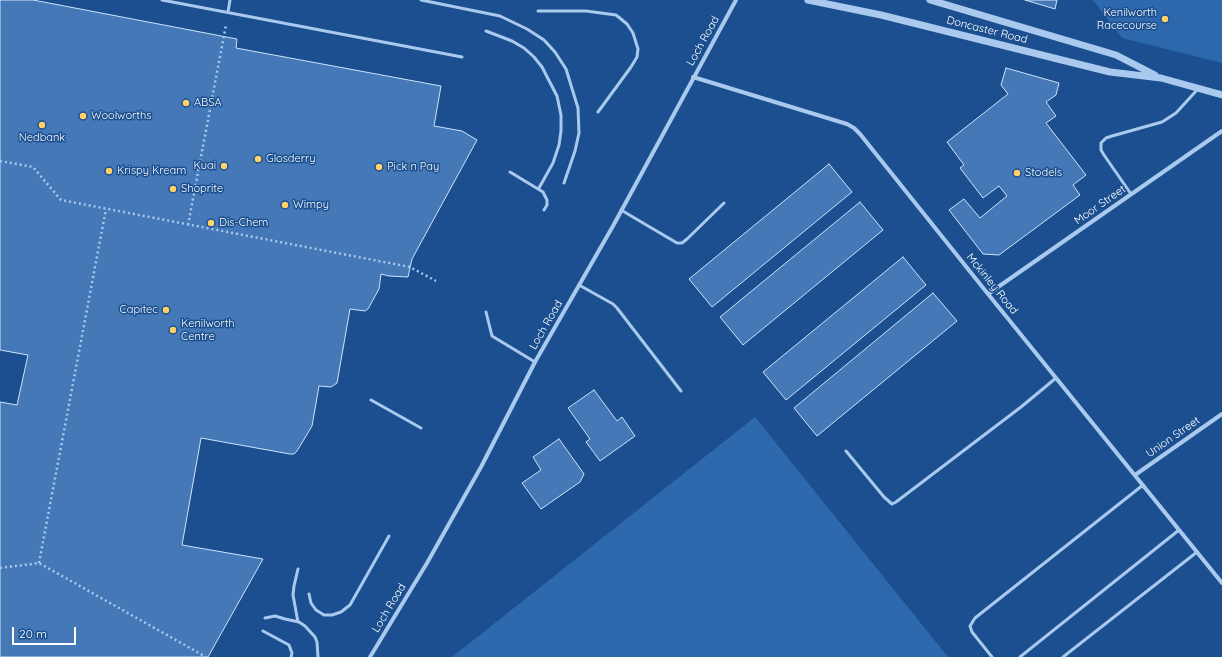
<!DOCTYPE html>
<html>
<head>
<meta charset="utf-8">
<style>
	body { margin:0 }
	#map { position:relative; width:1222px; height:657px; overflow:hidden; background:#1b4f8f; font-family:Quicksand,sans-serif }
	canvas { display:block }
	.scale { position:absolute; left:12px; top:627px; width:64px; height:18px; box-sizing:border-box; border:2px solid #fff; border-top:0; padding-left:5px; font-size:12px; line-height:14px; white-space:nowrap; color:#fff; -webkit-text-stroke:3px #1b4f8f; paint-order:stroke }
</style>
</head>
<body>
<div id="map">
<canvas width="1222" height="657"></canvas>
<div class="scale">20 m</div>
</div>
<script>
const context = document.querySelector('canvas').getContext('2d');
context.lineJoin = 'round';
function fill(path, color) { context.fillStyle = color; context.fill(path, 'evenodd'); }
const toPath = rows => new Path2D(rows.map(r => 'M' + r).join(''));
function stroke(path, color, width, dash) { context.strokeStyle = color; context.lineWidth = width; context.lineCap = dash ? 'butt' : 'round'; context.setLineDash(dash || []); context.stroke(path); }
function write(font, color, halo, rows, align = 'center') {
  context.font = font + ' Quicksand,sans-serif'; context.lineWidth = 3; context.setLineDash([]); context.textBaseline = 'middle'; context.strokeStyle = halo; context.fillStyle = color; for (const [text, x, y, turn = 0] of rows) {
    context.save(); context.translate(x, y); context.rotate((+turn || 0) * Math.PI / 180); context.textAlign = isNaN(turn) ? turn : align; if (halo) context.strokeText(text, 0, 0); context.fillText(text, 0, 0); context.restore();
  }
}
const green = toPath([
	[1093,0,1222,0,1222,63,1122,38],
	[755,417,948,657,452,657]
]);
const building = toPath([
	[0,0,33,0,237,39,236,48,441,86,434,126,462,131,477,140,412,259,408,277,389,276,381,274,379,289,368,309,365,311,350,309,337,383,331,387,319,386,312,426,297,451,294,454,290,454,201,438,182,545,263,559,208,657,0,657,0,402,17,405,28,355,0,350,0,0],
	[1025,0,1057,0,1055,9,1025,0],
	[1006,68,1059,83,1056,95,1046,102,1056,116,1046,123,1086,175,1073,185,1080,195,999,255,983,254,949,210,964,199,980,218,1007,196,999,186,983,198,960,168,964,165,947,142,1008,94,1001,85,1006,68],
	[829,164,852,192,712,307,689,279,829,164],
	[860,202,883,230,743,345,720,317,860,202],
	[903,257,926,285,786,400,763,372,903,257],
	[933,293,957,321,817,436,794,408,933,293],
	[594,390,617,421,622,417,635,436,600,461,586,442,590,439,568,408,594,390],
	[559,439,584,474,580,482,541,509,522,483,541,470,533,457,559,439]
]);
const path = toPath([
	[0,161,33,167,61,200,410,267,436,281],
	[188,225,226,25],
	[39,563,106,209],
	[0,568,39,563,206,657]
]);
const service = toPath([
	[162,0,462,57],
	[421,0,500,16,527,29,544,40,555,52,566,69,578,108,579,133,575,151,564,183],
	[538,11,586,11,616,15,627,24,633,33,638,49,637,57,631,67,598,112],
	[228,12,230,0],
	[486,31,512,41,524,48,534,57,542,67,557,96,561,115,561,131,559,145,553,163,539,188],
	[510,172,543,192,547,200,547,205,544,210],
	[1131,194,1104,155,1101,150,1101,143,1106,138,1112,136,1162,122,1176,113,1197,90],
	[621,210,677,243,682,243,687,239,724,203],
	[579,285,613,304,617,308,681,391],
	[486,312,492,336,535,362],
	[371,400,421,428],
	[846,451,884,497,892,504,896,502,1021,407,1056,378],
	[298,569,294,586,293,595,298,622],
	[309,594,311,603,316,610,324,615,332,615,341,612,350,605,389,536],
	[265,618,275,616,285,619,299,622,305,626,315,637,317,642,318,657],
	[263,631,289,645,292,653,291,657],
	[992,657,972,632,970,626,975,618,1143,485],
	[1020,657,1179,530],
	[1063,657,1197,552]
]);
const minor = toPath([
	[693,77,847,124,854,128,860,134,988,294,1222,583],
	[988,294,1222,131],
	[1135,475,1222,414],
	[370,657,427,563,481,467,535,362,613,226,736,0]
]);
const tertiary = toPath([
	[808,0,881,15,1110,72,1161,78,1222,95],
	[930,0,1116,55,1155,75]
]);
const markers = [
	[1165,19,4,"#ffd166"],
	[186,103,4,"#ffd166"],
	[83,116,4,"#ffd166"],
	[42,125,4,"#ffd166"],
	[258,159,4,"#ffd166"],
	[224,166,4,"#ffd166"],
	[379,167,4,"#ffd166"],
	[109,171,4,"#ffd166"],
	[1017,173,4,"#ffd166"],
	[173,189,4,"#ffd166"],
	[285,205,4,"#ffd166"],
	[211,223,4,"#ffd166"],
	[166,310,4,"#ffd166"],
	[173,330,4,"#ffd166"]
];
const poiNames = [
	["Kenilworth",1157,13,"right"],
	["Racecourse",1157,26,"right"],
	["ABSA",194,103],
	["Woolworths",91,116],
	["Nedbank",42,138,"center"],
	["Glosderry",266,159],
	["Kuai",216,166,"right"],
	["Pick n Pay",387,167],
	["Krispy Kream",117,171],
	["Stodels",1025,173],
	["Shoprite",181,189],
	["Wimpy",293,205],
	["Dis-Chem",219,223],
	["Capitec",158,310,"right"],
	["Kenilworth",181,324],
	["Centre",181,337]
];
const streetNames = [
	["Doncaster Road",987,30,14],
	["Loch Road",703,41,-61],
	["Moor Street",1100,205,-35],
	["Mckinley Road",992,284,51],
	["Loch Road",546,325,-60],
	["Union Street",1173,437,-35],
	["Loch Road",389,608,-59]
];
fill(green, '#2e69ad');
fill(building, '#4478b7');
stroke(building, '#cfe3fa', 1);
stroke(path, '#a9c9ee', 2.5, [2, 3]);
stroke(service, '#a9c9ee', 3);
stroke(minor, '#a9c9ee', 4);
stroke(tertiary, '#a9c9ee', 7);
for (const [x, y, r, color] of markers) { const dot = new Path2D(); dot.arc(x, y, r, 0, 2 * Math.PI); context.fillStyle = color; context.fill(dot); stroke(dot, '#1b4f8f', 1.5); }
write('11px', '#fff', '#1b4f8f', poiNames, 'left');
write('11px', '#fff', '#1b4f8f', streetNames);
</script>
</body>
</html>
